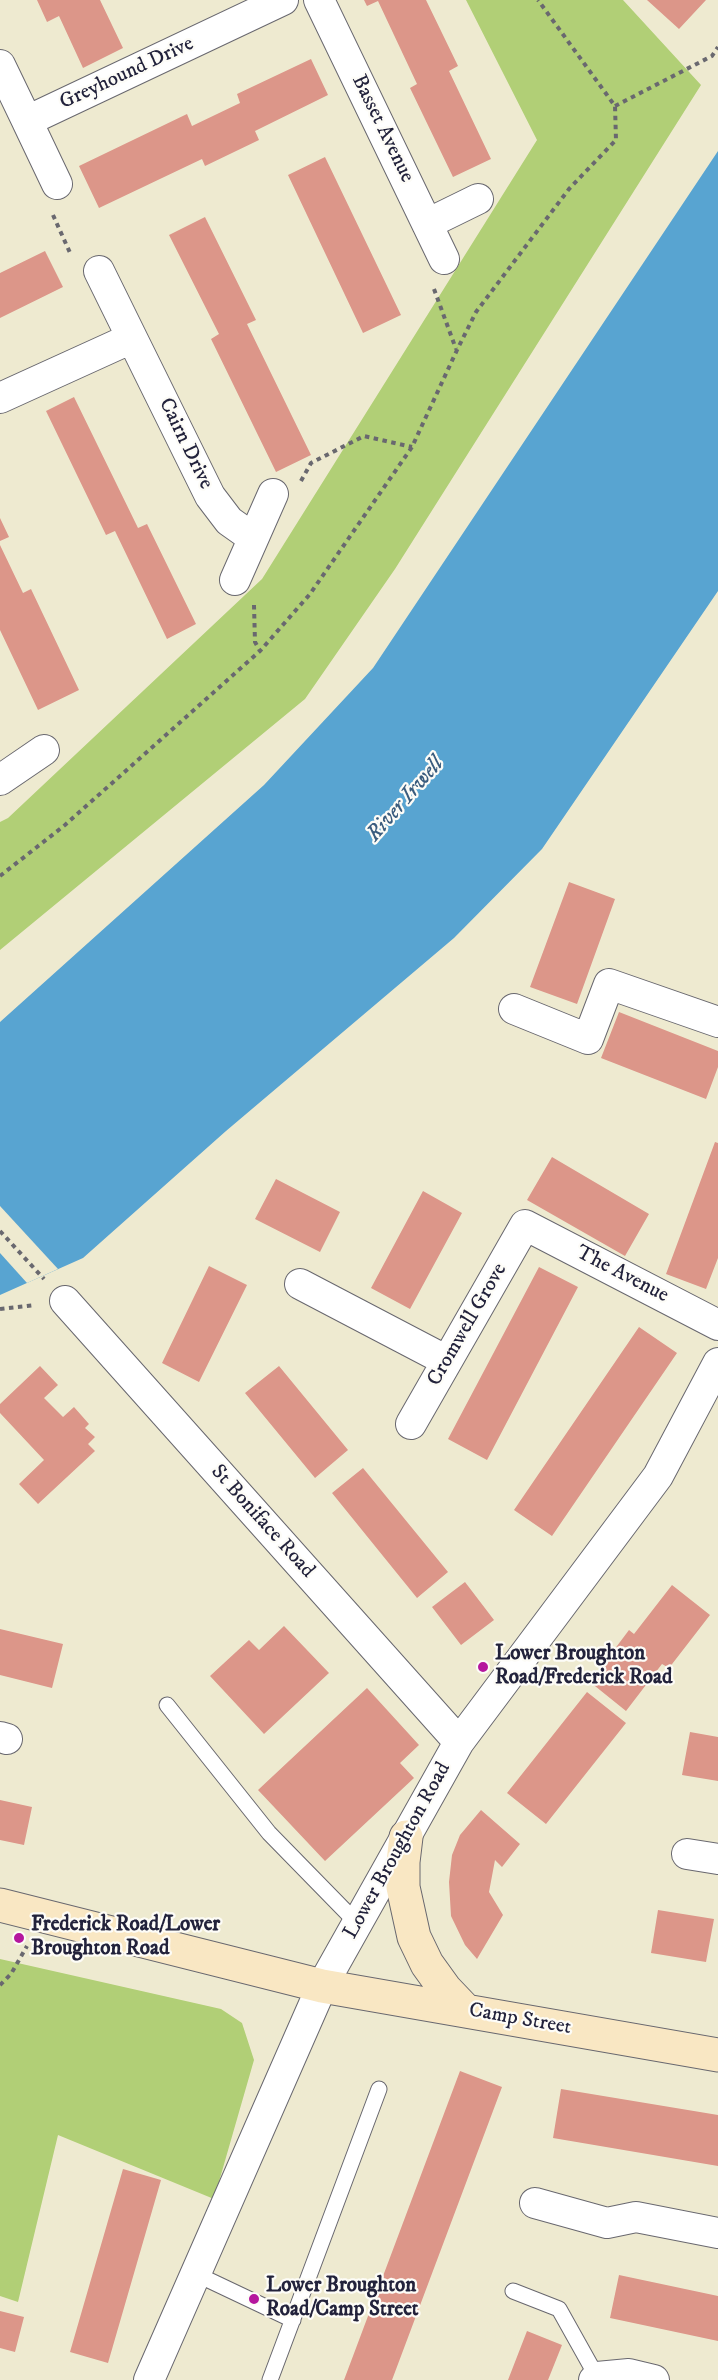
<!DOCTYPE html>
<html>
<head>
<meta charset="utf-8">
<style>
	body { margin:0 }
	canvas { display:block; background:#eeead0 }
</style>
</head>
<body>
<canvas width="718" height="2380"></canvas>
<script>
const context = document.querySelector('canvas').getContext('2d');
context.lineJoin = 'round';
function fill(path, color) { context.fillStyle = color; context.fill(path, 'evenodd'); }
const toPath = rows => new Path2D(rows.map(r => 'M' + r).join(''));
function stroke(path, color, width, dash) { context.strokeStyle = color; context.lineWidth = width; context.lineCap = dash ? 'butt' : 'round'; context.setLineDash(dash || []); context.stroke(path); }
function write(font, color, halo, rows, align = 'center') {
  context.font = font + ' "IM FELL DW Pica",serif'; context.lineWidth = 4.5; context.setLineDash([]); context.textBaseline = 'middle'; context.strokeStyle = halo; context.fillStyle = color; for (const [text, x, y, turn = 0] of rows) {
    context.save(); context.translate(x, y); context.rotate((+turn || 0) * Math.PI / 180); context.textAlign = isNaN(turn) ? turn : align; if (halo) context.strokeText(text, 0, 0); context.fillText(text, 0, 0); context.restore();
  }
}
const green = toPath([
	[466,0,623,0,701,85,395,569,305,699,0,950,0,822,8,818,262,579,537,140],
	[0,1959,221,2009,242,2023,254,2060,214,2199,58,2135,18,2302,0,2296]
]);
const water = toPath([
	[718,151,718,591,542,849,454,938,226,1131,83,1258,0,1295,0,1022,264,785,373,668]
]);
const pier = toPath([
	[0,1206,58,1269,27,1283,0,1253]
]);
const building = toPath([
	[37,0,100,0,123,48,83,68,59,16,47,22],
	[364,0,426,0,458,66,449,71,491,159,453,177,410,88,417,84,378,1,367,6],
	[647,0,706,0,679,29],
	[311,59,328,95,255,131,259,140,205,166,202,159,99,208,79,166,187,114,192,126,240,103,237,94],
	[325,157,401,315,363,333,288,175],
	[205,217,256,320,247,324,311,455,276,472,211,339,219,334,169,235],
	[45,251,63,287,0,318,0,273],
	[74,397,138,528,147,524,196,624,167,639,115,531,106,535,46,411],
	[0,518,9,537,0,541],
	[0,545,23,593,31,589,79,690,38,710,0,630],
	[569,882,615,899,577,1004,530,987],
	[619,1012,718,1051,718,1067,706,1099,601,1058],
	[715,1142,718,1143,718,1258,706,1289,666,1274],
	[552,1157,649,1214,625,1256,527,1200],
	[276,1179,340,1212,320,1252,255,1219],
	[423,1191,462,1213,410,1309,371,1288],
	[209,1266,247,1285,199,1382,162,1363],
	[539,1267,578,1287,487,1460,448,1439],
	[639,1327,677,1353,552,1536,514,1510],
	[40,1366,58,1385,44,1398,63,1417,74,1407,89,1424,85,1428,95,1437,88,1444,95,1451,38,1504,19,1484,44,1460,0,1413,0,1404],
	[279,1366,348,1450,315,1478,245,1393],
	[363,1468,448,1572,417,1598,332,1493],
	[465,1582,494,1620,461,1645,432,1607],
	[672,1585,710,1615,669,1668,662,1664,626,1711,590,1682,629,1630,634,1634],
	[284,1626,329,1673,264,1734,210,1676,249,1640,259,1650],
	[0,1629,63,1644,52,1688,0,1675],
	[367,1688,419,1745,400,1763,414,1778,325,1861,258,1790],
	[587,1692,626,1723,546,1824,507,1793],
	[690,1732,718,1737,718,1781,682,1775],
	[0,1800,32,1807,24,1845,0,1840],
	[481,1810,520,1844,502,1867,495,1860,489,1892,503,1915,477,1959,465,1945,451,1916,449,1882,452,1855,460,1835],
	[658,1910,714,1919,706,1962,651,1953],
	[460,2071,502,2087,392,2380,344,2380],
	[561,2089,718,2115,718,2166,553,2138],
	[123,2169,161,2180,108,2363,70,2352],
	[619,2275,718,2296,718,2341,610,2318],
	[0,2311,24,2317,15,2352,0,2348],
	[527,2331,562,2345,548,2380,508,2380]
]);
const path = toPath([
	[615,106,712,56,718,47],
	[53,215,71,255],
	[434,289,456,349],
	[301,481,311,463,364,436,412,447],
	[254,605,255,642,260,651],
	[0,876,65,825,260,651,310,594,412,447,457,350,476,312,569,189,616,140,615,106,538,0],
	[0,1231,44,1279],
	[0,1309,35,1305],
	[0,1985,11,1974,27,1946]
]);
const lane = toPath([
	[167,1705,269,1833,357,1923],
	[196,2274,293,2320],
	[513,2291,559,2309,597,2377],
	[270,2380,379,2089]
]);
const street = toPath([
	[319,0,444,259],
	[0,65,27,121,283,0],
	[27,121,57,184],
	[427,224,478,199],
	[99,271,132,338],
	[0,398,132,338,210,496,229,521,253,538],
	[235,580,273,494],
	[0,780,44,750],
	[514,1009,588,1039,609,984,718,1022],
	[300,1284,447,1361],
	[65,1301,459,1742],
	[411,1424,525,1225,718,1325],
	[0,1737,7,1739],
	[687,1854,718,1859],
	[535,2203,607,2223,636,2217,718,2233],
	[149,2380,322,1986,459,1742,658,1476,718,1363],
	[594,2380,597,2377,629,2374,654,2380]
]);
const secondary = toPath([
	[406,1837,403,1862,403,1887,414,1937,427,1964,445,1989,466,2011],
	[0,1905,322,1986,718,2055]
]);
const markers = [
	[483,1667,6,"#b5179e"],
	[19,1938,6,"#b5179e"],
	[254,2299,6,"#b5179e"]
];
const streetNames = [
	["Greyhound Drive",127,74,-25],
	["Basset Avenue",382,129,64],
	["Cairn Drive",185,444,64],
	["The Avenue",622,1275,27],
	["Cromwell Grove",468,1325,-60],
	["St Boniface Road",262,1522,48],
	["Lower Broughton Road",398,1851,-61],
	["Camp Street",520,2020,10]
];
const poiNames = [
	["Lower Broughton",495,1655],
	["Road/Frederick Road",495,1679],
	["Frederick Road/Lower",31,1926],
	["Broughton Road",31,1950],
	["Lower Broughton",266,2287],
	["Road/Camp Street",266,2311]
];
const waterNames = [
	["River Irwell",406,800,-49]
];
fill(green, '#b1cf76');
fill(water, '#58a4d1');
fill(pier, '#eeead0');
fill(building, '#dc9689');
stroke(lane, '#69686f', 17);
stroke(street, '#69686f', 32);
stroke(secondary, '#69686f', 35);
stroke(path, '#69686f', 4, [4.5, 4.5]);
stroke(lane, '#fff', 15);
stroke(street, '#fff', 30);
stroke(secondary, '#f9e7c3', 33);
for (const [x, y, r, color] of markers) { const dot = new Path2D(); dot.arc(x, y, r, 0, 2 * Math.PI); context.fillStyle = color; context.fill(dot); stroke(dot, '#fdfcf7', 2); }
write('21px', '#22223b', '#fdfcf7', streetNames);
write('bold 21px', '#22223b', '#fdfcf7', poiNames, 'left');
write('italic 22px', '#3a5c7e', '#fdfcf7', waterNames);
</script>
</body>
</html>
